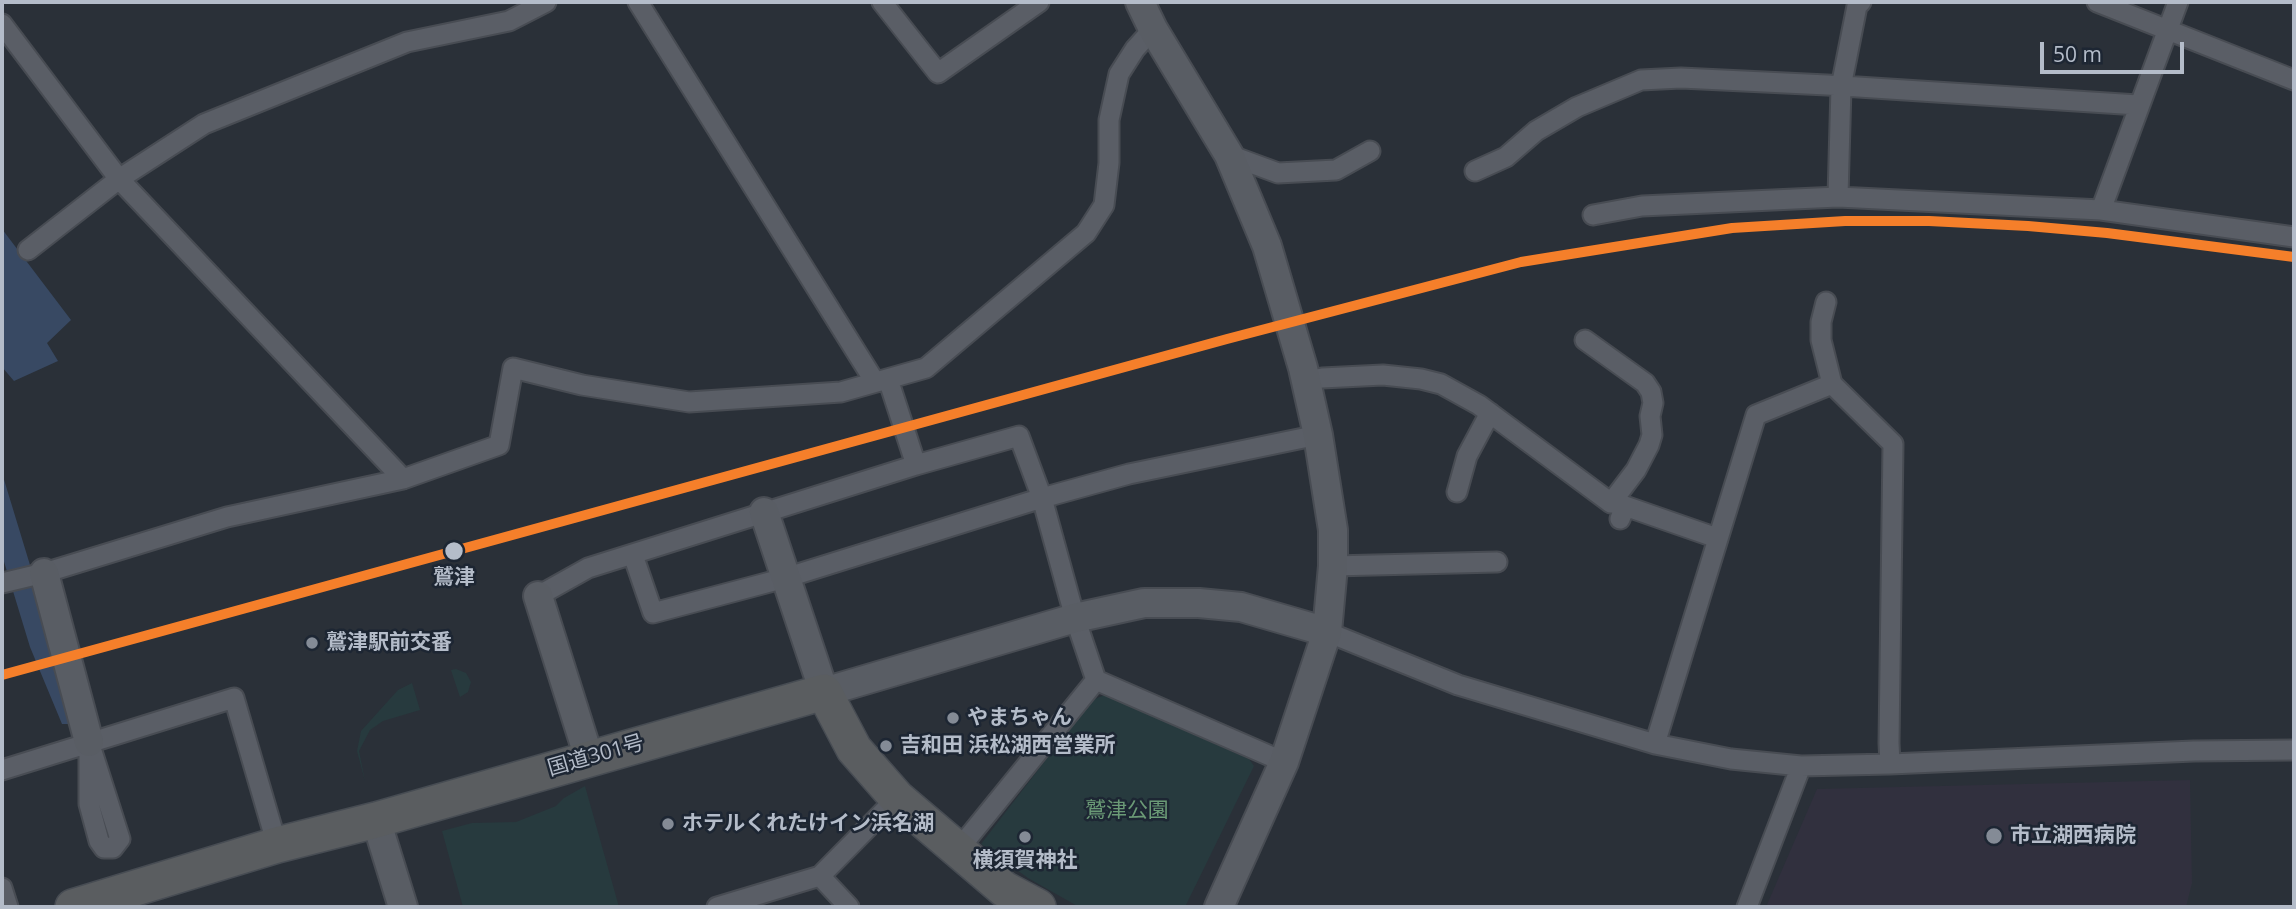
<!DOCTYPE html>
<html>
<head>
<meta charset="utf-8">
<style>
	body { margin:0 }
	#map { position:relative; width:2296px; height:909px; overflow:hidden; background:#2a3038; font-family:"Open Sans",sans-serif }
	canvas { display:block }
	.frame { position:absolute; inset:0; border:4px solid #b4bcc9; pointer-events:none }
	.scale { position:absolute; left:2040px; top:42px; width:144px; height:32px; box-sizing:border-box; border:4px solid #b4bcc9; border-top:0; padding-left:9px; font-size:21px; line-height:24px; white-space:nowrap; color:#b4bcc9; -webkit-text-stroke:5px #1d2633; paint-order:stroke }
</style>
</head>
<body>
<div id="map">
<canvas width="2296" height="909"></canvas>
<div class="frame"></div>
<div class="scale">50 m</div>
</div>
<script>
const context = document.querySelector('canvas').getContext('2d');
context.lineJoin = 'round';
function fill(path, color) { context.fillStyle = color; context.fill(path, 'evenodd'); }
const toPath = rows => new Path2D(rows.map(r => 'M' + r).join(''));
function stroke(path, color, width, dash) { context.strokeStyle = color; context.lineWidth = width; context.lineCap = dash ? 'butt' : 'round'; context.setLineDash(dash || []); context.stroke(path); }
function write(font, color, halo, rows, align = 'center') {
  context.font = font + ' "Open Sans","Noto Sans JP",sans-serif'; context.lineWidth = 5; context.setLineDash([]); context.textBaseline = 'middle'; context.strokeStyle = halo; context.fillStyle = color; for (const [text, x, y, turn = 0] of rows) {
    context.save(); context.translate(x, y); context.rotate((+turn || 0) * Math.PI / 180); context.textAlign = isNaN(turn) ? turn : align; if (halo) context.strokeText(text, 0, 0); context.fillText(text, 0, 0); context.restore();
  }
}
const medical = toPath([
	[2190,780,2192,883,2186,907,1766,907,1817,789]
]);
const green = toPath([
	[456,669,466,673,471,682,468,692,460,697,451,670],
	[412,683,420,710,383,721,370,730,359,751,365,781,357,751,361,731,398,690],
	[1105,695,1249,759,1254,766,1185,907,1079,907,1028,878,981,844,1092,700],
	[585,786,619,907,463,907,442,831,472,823,516,822,556,806,564,798]
]);
const water = toPath([
	[2,229,71,320,47,343,58,361,14,381,2,367],
	[2,473,30,565,75,724,62,724,30,647,2,555]
]);
const street = toPath([
	[638,2,875,382],
	[882,2,938,73,1039,2],
	[1861,2,1857,6,1841,87,1838,197,2101,210,2294,237],
	[2097,2,2294,80],
	[2,24,119,179,403,479],
	[1229,155,1278,173,1336,170,1370,151],
	[1475,171,1506,157,1536,131,1577,107,1641,80,1681,78,1827,85,2138,105],
	[2101,210,2178,2],
	[1593,215,1642,206,1838,197],
	[28,250,119,179,204,124,407,42,509,21,546,2],
	[1826,302,1821,322,1821,340,1832,384,1893,444,1889,743,1890,764],
	[888,379,916,465],
	[1305,381,1322,378,1383,375,1421,379,1441,384,1479,405,1611,503,1636,470,1649,445,1652,435,1650,416,1653,403,1651,392,1645,383,1585,340],
	[1457,492,1467,456,1490,413],
	[1620,519,1625,506,1717,538],
	[633,555,653,613,785,578,1042,498,1129,474,1318,435],
	[1333,566,1497,562],
	[2,583,44,573,227,517,403,479,499,445,513,368,582,385,689,402,841,392,926,368,1086,233,1104,205,1109,163,1109,120,1119,74,1135,49,1153,29],
	[538,596,588,568,916,465,1019,436,1042,498,1075,618,1096,680,1284,762],
	[1327,632,1458,685,1655,744,1731,759,1801,766,1890,764,2194,751,2294,750],
	[89,742,120,839,113,848,104,848,99,841,89,804,89,742],
	[1655,744,1756,415,1832,384],
	[2,770,234,698,277,845],
	[958,850,1096,680],
	[820,876,849,907],
	[2,888,8,907],
	[717,907,820,876,897,798],
	[1747,907,1801,766]
]);
const secondary = toPath([
	[1140,2,1153,29,1229,155,1267,246,1303,368,1318,435,1333,530,1333,566,1327,632,1284,762,1219,907],
	[764,512,824,692,1075,618,1144,603,1199,603,1241,607,1327,632],
	[44,573,89,742],
	[538,596,589,758],
	[376,820,403,907]
]);
const highway = toPath([
	[73,907,277,845,376,820,824,692,854,749,897,798,1004,889,1038,907]
]);
const rail1 = toPath([
	[2,675,1227,339,1521,262,1732,228,1845,221,1929,221,2028,226,2107,233,2294,257]
]);
const markers = [
	[454,551,10,"#b4bcc9"],
	[312,643,7,"#848b96"],
	[953,718,7,"#848b96"],
	[886,746,7,"#848b96"],
	[668,824,7,"#848b96"],
	[1994,836,9,"#848b96"],
	[1025,837,7,"#848b96"]
];
const stopNames = [
	["鷲津",454,578]
];
const poiNames = [
	["鷲津駅前交番",326,643],
	["やまちゃん",967,718],
	["吉和田 浜松湖西営業所",900,746],
	["ホテルくれたけイン浜名湖",682,824],
	["市立湖西病院",2010,836],
	["横須賀神社",1025,861,"center"]
];
const streetNames = [
	["国道301号",596,756,-16]
];
const parkNames = [
	["鷲津公園",1127,811]
];
fill(medical, '#31303e');
fill(green, '#273a3e');
fill(water, '#384963');
stroke(street, '#484c53', 23);
stroke(secondary, '#484c53', 32);
stroke(highway, '#474c53', 38);
stroke(street, '#5a5e66', 19);
stroke(secondary, '#595d64', 28);
stroke(highway, '#5a5d60', 35);
stroke(rail1, '#f57f2a', 10);
for (const [x, y, r, color] of markers) { const dot = new Path2D(); dot.arc(x, y, r, 0, 2 * Math.PI); context.fillStyle = color; context.fill(dot); stroke(dot, '#1d2633', 2.5); }
write('bold 21px', '#b4bcc9', '#1d2633', stopNames);
write('bold 21px', '#b4bcc9', '#1d2633', poiNames, 'left');
write('21px', '#b4bcc9', '#1d2633', streetNames);
write('21px', '#6b9a76', '#1d2633', parkNames);
</script>
</body>
</html>
